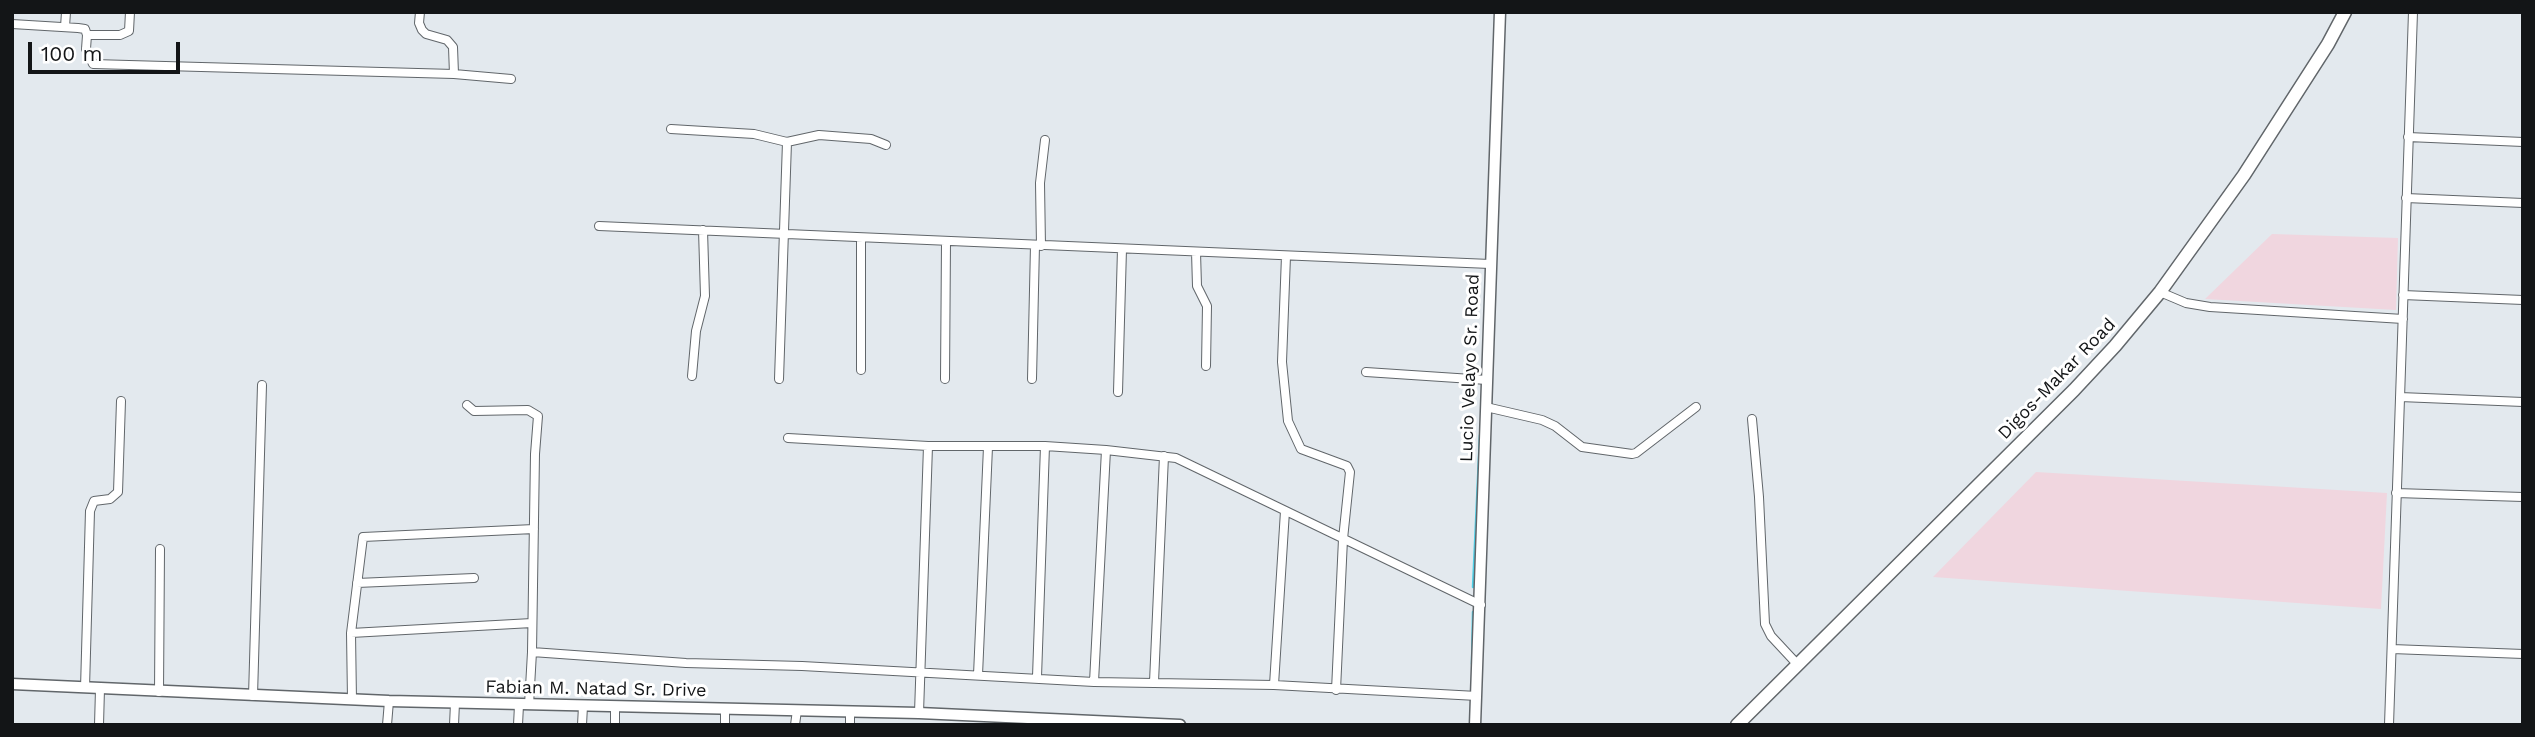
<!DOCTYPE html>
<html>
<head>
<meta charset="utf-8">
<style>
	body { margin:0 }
	#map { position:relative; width:2535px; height:737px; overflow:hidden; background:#e3e9ee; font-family:"Work Sans",sans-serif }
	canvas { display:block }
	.frame { position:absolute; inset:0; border:14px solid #131517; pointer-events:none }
	.scale { position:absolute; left:28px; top:42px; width:152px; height:32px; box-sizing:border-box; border:4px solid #131517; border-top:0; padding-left:9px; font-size:21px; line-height:24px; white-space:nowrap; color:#131517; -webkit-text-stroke:5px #fff; paint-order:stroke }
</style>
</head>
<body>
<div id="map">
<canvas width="2535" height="737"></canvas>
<div class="frame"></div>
<div class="scale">100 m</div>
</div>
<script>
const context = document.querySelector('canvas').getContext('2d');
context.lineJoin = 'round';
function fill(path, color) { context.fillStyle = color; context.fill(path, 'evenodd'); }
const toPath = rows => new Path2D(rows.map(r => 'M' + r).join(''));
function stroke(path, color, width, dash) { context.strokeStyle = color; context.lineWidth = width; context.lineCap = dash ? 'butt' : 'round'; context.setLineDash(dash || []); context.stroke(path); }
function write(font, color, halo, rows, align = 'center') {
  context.font = font + ' "Work Sans",sans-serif'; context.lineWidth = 6; context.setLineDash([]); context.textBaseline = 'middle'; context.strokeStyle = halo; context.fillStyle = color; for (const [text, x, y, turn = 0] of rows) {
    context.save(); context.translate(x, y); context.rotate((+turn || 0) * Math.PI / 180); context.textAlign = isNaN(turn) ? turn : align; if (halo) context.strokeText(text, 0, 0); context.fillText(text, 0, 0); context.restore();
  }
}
const industrial = toPath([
	[2272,234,2398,238,2396,310,2205,299],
	[2036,472,2387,493,2381,609,1933,577]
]);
const stream = toPath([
	[1473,587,1480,435],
	[1472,664,1473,612]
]);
const street = toPath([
	[420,12,419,23,422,30,426,34,447,40,453,47,454,74,511,79],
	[12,24,78,28,85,29,87,35,120,35,129,31,130,12],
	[65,27,66,12],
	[87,35,86,49,93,64,454,74],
	[671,129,754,134,787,142,779,379],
	[2408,137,2523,142],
	[787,142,819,135,871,139,886,145],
	[2406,198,2523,203],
	[599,226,1490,264],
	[861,238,861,370],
	[1041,246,1040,183,1045,140],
	[1196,252,1197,286,1207,306,1206,366],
	[1286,256,1282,362,1288,421,1301,449,1347,466,1350,472,1343,539,1336,690],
	[2160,292,2186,303,2210,307,2403,319],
	[2403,295,2523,300],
	[1366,372,1487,380],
	[692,376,696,331,705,296,703,230],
	[945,379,946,242],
	[1032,379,1035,245],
	[1118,392,1122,249],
	[2400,397,2523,402],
	[467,405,474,411,528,410,538,416,535,454,532,652,529,705],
	[1486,407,1542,420,1555,426,1582,447,1632,454,1636,453,1696,407],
	[1752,419,1759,497,1765,624,1771,636,1798,665],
	[788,438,928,446,1045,446,1106,450,1176,458,1481,605],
	[2396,493,2523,497],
	[357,583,474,578],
	[351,633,532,623],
	[2392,649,2523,654],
	[532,652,686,663,802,666,1094,682,1274,685,1477,696],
	[978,675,988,447],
	[1037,677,1045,446],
	[1094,682,1106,450],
	[1154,682,1164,456],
	[1274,685,1285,511],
	[85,688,90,511,94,501,110,499,118,492,121,401],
	[159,692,160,549],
	[253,696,262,385],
	[352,700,351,633,363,537,534,529],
	[725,709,725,725],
	[919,713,928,446],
	[99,725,100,689],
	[387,725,389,701],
	[454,725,455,703],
	[518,725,519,705],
	[582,725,583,706],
	[615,725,615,707],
	[795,725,797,710],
	[850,725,850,711],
	[2389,725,2413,12]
]);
const secondary = toPath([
	[12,684,389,701,919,713,1180,725],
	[1475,725,1500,12]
]);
const primary = toPath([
	[1737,725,2074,390,2115,346,2160,292,2244,175,2328,44,2345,12]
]);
const streetNames = [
	["Lucio Velayo Sr. Road",1470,368,-88],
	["Digos-Makar Road",2057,379,-46],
	["Fabian M. Natad Sr. Drive",596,689,1]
];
fill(industrial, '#f0d6df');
stroke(stream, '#4fd0e7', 2.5);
stroke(street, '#61666a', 10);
stroke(secondary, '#61666a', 13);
stroke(primary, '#61666a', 15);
stroke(street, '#fff', 8);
stroke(secondary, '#fff', 10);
stroke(primary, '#fff', 12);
write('18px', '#131517', '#fff', streetNames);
</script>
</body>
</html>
